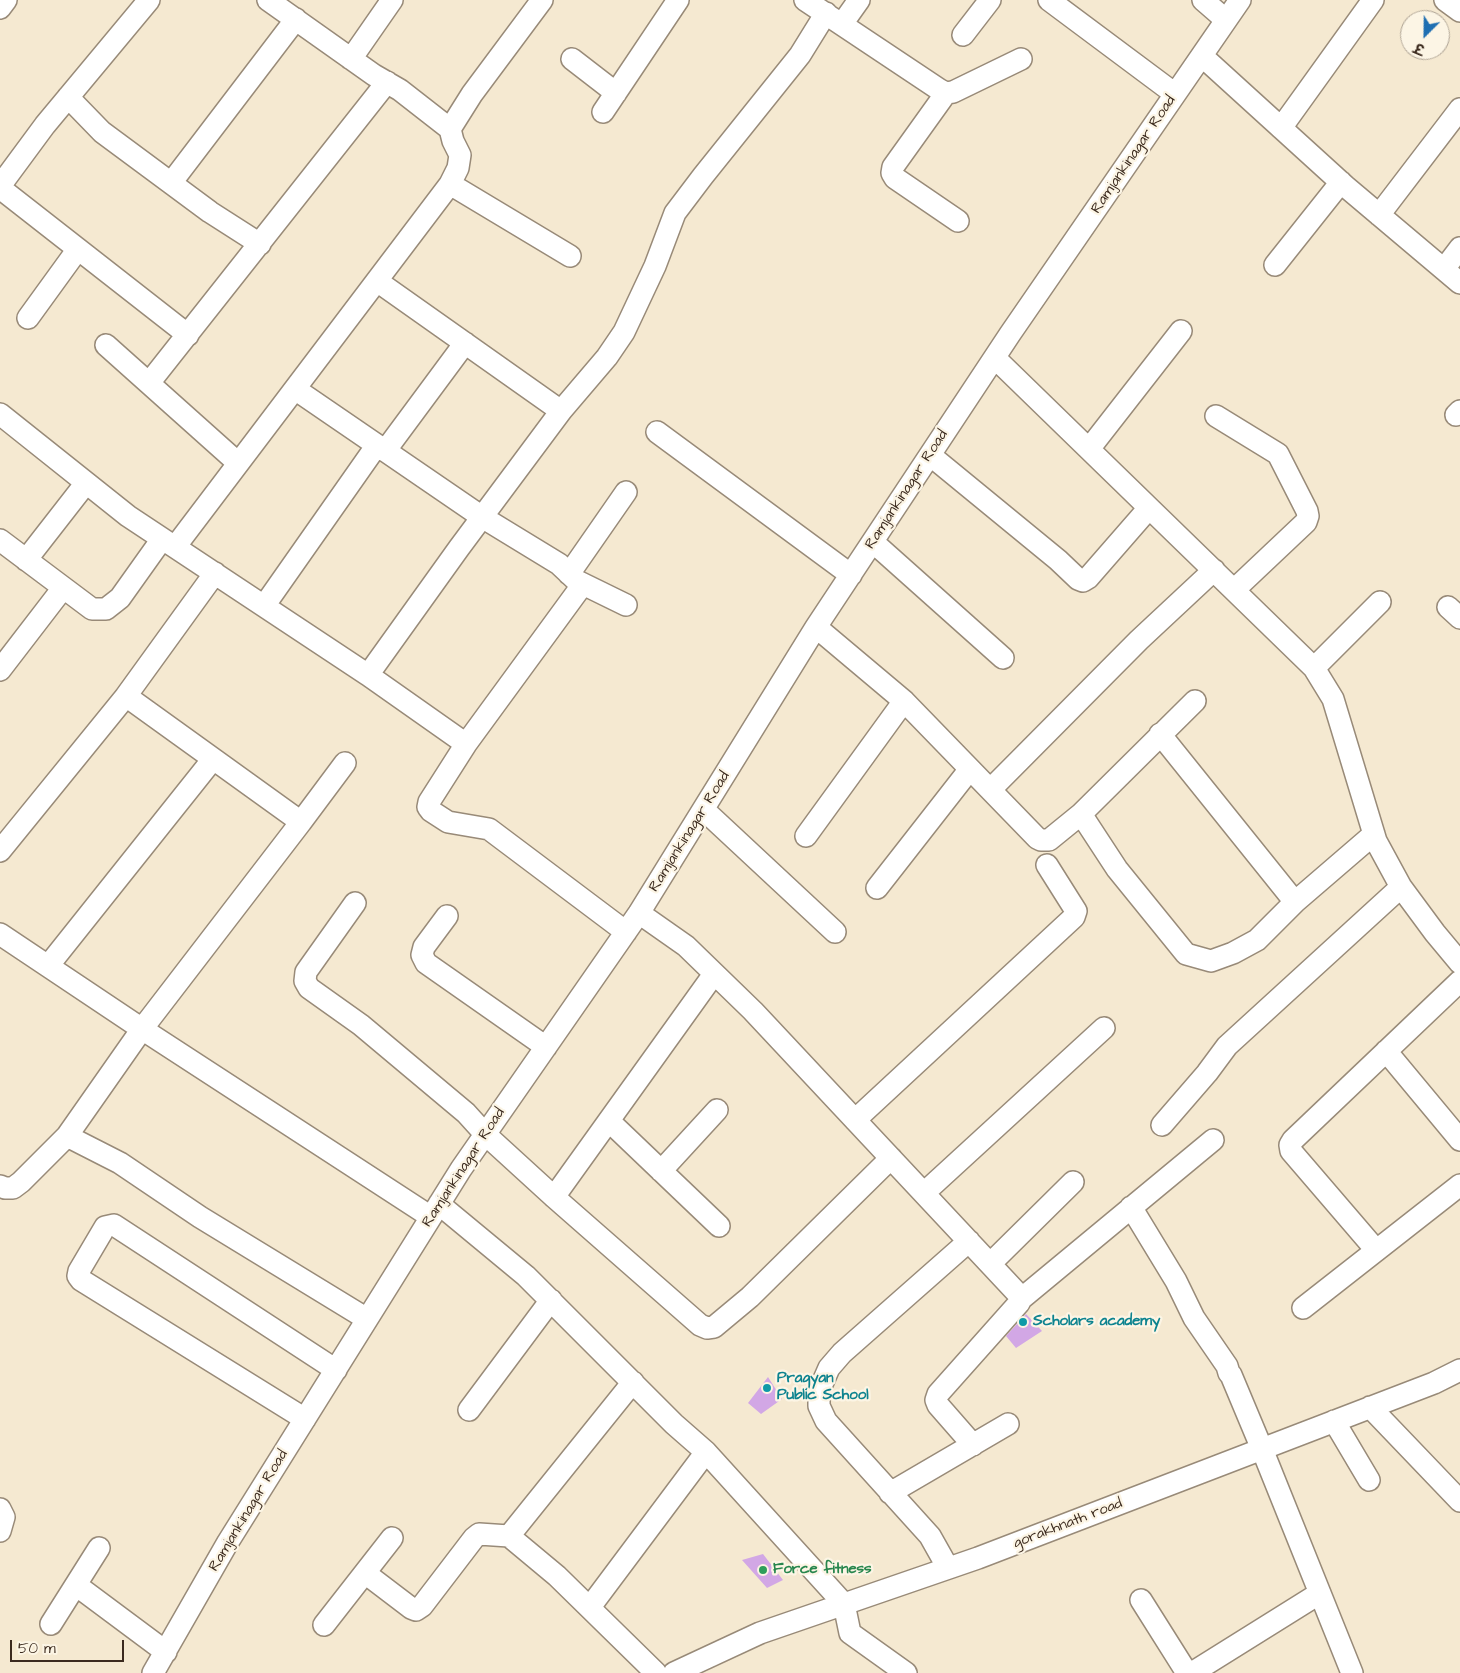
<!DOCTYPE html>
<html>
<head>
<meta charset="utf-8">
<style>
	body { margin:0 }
	#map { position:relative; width:1460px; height:1673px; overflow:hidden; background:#f5e9d1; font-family:"Architects Daughter","Playpen Sans Deva",sans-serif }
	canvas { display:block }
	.north { position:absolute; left:1400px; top:10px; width:50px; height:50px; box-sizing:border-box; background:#fcf5e5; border:1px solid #afa495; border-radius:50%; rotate:203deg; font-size:14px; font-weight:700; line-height:20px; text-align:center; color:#3b2a1e }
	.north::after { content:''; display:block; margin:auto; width:18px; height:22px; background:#1f6fb2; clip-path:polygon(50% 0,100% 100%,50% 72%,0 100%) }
	.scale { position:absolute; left:10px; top:1640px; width:114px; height:22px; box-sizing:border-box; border:2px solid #3b2a1e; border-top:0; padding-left:6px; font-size:15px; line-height:18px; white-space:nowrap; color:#3b2a1e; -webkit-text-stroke:4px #fcf5e5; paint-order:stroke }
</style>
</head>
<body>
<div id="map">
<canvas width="1460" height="1673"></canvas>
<div class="north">उ</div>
<div class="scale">50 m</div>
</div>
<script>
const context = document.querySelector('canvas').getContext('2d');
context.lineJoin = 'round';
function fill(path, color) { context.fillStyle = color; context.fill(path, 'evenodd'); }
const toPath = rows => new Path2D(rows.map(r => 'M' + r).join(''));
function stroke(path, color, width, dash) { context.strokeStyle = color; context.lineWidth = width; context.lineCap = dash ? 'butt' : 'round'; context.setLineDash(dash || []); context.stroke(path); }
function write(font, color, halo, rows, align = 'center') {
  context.font = font + ' "Architects Daughter",sans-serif'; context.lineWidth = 4.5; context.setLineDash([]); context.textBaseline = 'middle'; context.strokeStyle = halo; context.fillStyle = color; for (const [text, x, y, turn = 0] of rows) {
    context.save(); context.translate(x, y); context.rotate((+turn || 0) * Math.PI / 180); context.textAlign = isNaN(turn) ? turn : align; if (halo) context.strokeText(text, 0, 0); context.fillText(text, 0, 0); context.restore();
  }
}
const building = toPath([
	[1026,1314,1042,1331,1016,1348,1006,1336],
	[768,1377,782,1399,761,1414,748,1403],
	[763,1554,783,1580,767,1588,742,1560]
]);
const minor = toPath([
	[268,0,374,75,400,90,450,129],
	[805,0,940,90,946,93,953,92,1021,59],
	[1049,0,1175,94],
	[1203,0,1226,20],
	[1445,0,1460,11],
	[0,8,6,0],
	[842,24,859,0],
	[963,35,990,0],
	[1202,56,1345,186,1460,283],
	[351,59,392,0],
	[572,59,616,93],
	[946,93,893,167,892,173,895,178,958,221],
	[68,97,102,132,210,212,260,244],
	[603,112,678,0],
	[1281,128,1373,0],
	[171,183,296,19],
	[450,184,570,256],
	[0,186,45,125,149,0],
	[0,188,188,335],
	[1379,215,1460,109],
	[1275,265,1341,182],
	[1444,269,1460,248],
	[377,281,561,411],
	[28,318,78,249],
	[106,345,238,463],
	[995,358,1314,668,1333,699,1376,841,1401,887,1435,933,1460,963],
	[149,383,387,82],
	[295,389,482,517,559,564,577,581,626,605],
	[0,414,128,516,368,675,466,744],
	[1456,415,1460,411],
	[1216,416,1278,454,1307,511,1308,516,1306,522,1234,590],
	[657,432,851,575],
	[1089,449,1181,331],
	[385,451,465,343],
	[930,455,1058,560,1078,579,1083,581,1088,578,1149,508],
	[0,540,92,609,106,609,120,598,162,539],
	[873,542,1003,658],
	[175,547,450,184,458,168,460,155,453,141,450,129,472,94,542,0],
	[26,560,86,483],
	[569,574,626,492],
	[583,584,466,744,429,802,428,807,431,811,448,822,489,829,626,932],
	[264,606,377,445],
	[1448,607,1460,618],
	[816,627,904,701,1037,838,1041,840,1049,840,1081,814,1195,701],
	[1314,668,1380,602],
	[0,670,63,588],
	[368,675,459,548,561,411,607,357,624,332,655,266,675,213,703,176,800,55,826,13],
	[1160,734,1295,902],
	[991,789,1139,640,1214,570],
	[704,810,835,932],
	[1081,814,1117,869,1186,954,1211,961,1233,953,1257,940,1295,902,1374,834],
	[301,822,345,763],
	[806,836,904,701],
	[0,851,126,696,215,573],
	[877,888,970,769],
	[355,903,306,972,305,981,309,988,361,1025,466,1113,485,1134,554,1197,700,1325,707,1328,714,1327,750,1297,891,1158],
	[639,913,686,946,753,1011,1019,1295,1021,1299],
	[447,916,424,947,422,955,426,963,546,1047],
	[0,934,142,1029,431,1217],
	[48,966,213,759],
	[1386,1051,1460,1140],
	[855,1120,1074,917,1076,911,1047,865],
	[609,1121,719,1226],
	[1162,1125,1207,1073,1227,1046,1401,887],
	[67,1136,120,1163,200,1217,367,1319],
	[661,1171,717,1110],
	[0,1186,5,1188,13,1188,21,1182,67,1136,142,1029,301,822,126,696],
	[924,1193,1104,1028],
	[554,1197,714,974],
	[439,1204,526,1276,674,1424,706,1452,844,1604,850,1633,906,1673],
	[1131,1207,1176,1281,1194,1318,1227,1366,1229,1373,1231,1375,1262,1449,1352,1673],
	[1376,1250,1291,1151,1290,1145,1293,1140,1460,981],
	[990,1264,1073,1182],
	[1303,1308,1460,1185],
	[633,1382,509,1536,557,1576,656,1673],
	[1370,1407,1460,1501],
	[469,1410,551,1300],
	[305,1419,81,1280,78,1276,79,1271,105,1227,114,1225,336,1370],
	[1334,1421,1369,1480],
	[973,1445,938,1405,936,1400,938,1394,1019,1303,1021,1299,1213,1140],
	[890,1493,1008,1424],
	[0,1509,4,1517,0,1531],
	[948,1568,930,1536,826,1421,819,1406,819,1391,829,1368,842,1353,969,1241],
	[365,1573,411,1608,416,1610,422,1606,474,1538,479,1534,509,1536],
	[76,1585,166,1652],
	[1141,1600,1187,1673],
	[590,1607,706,1452],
	[51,1624,99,1548],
	[324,1625,392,1538],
	[153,1673,228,1542,461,1169,639,913,816,627,1010,334,1240,0],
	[674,1673,760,1633,978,1558,1434,1383,1460,1370],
	[1192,1673,1320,1593]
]);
const markers = [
	[1023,1322,5,"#0f9aa8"],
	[767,1388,5,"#0f9aa8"],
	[763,1570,5,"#2e9e5b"]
];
const streetNames = [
	["Ramjankinagar Road",1134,155,-56],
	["Ramjankinagar Road",907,490,-57],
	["Ramjankinagar Road",690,832,-58],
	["Ramjankinagar Road",464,1168,-57],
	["Ramjankinagar Road",249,1511,-59],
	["gorakhnath road",1068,1524,-21]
];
const cultureNames = [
	["Scholars academy",1033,1322],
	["Pragyan",777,1379],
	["Public School",777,1396]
];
const leisureNames = [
	["Force fitness",773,1570]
];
fill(building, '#d2a7e5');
stroke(minor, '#988a78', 24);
stroke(minor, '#fff', 21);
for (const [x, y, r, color] of markers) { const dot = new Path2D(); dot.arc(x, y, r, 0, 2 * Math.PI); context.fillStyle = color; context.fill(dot); stroke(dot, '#fcf5e5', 2); }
write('15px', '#3b2a1e', '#fcf5e5', streetNames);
write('bold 15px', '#0d838f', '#fcf5e5', cultureNames, 'left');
write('bold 15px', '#27864d', '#fcf5e5', leisureNames, 'left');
</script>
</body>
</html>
